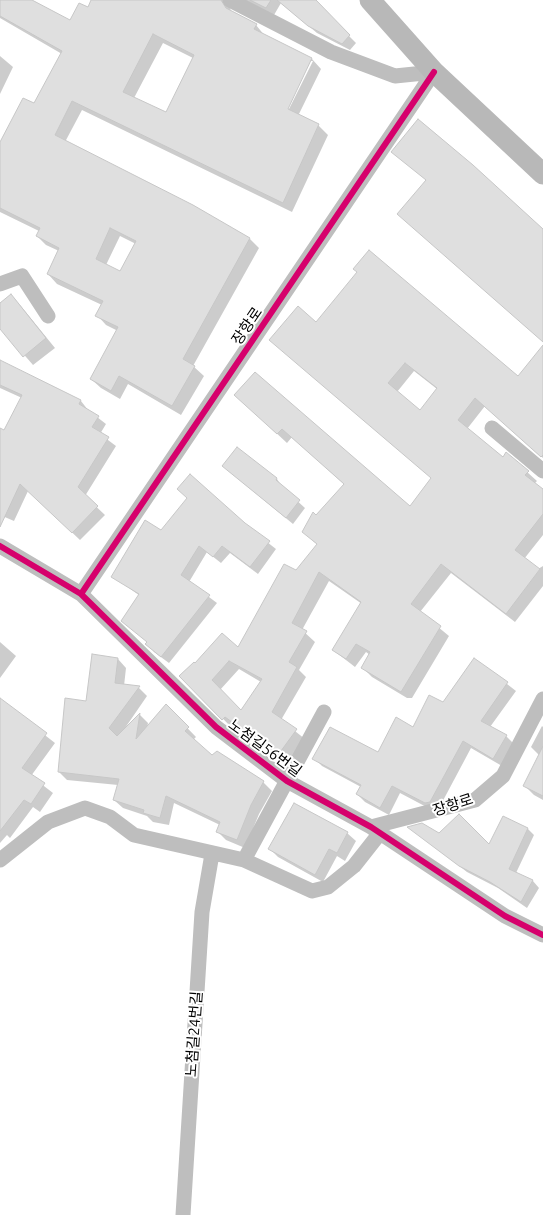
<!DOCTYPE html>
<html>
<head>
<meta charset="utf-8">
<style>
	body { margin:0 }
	canvas { display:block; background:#fff }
</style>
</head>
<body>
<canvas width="543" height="1215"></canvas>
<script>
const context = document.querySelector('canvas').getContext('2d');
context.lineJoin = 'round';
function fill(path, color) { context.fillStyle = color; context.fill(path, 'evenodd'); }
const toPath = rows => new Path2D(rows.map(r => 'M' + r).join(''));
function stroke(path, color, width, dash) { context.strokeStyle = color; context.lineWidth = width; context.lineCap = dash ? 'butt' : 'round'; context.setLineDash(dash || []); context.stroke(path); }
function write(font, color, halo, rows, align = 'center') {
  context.font = font + ' Ubuntu,"Noto Sans KR",sans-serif'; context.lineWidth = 4; context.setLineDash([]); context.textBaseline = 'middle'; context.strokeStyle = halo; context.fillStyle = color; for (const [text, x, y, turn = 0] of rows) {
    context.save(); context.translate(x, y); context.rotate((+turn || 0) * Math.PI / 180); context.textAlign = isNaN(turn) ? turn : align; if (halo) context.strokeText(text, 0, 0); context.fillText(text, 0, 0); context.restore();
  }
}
const shadow = toPath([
	[0,0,29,0,71,22,88,9,93,0,197,0,217,10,221,0,223,0,230,7,231,12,256,25,265,36,312,59,321,69,298,116,318,125,328,135,292,212,82,110,65,142,192,206,250,239,259,248,193,366,204,376,181,415,128,384,120,399,101,388,91,379,118,331,106,325,97,315,102,305,57,284,48,274,59,251,46,245,37,236,39,231,0,212,0,143,34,105,62,54,0,18],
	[163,43,193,58,166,114,134,98],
	[310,61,313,61,286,115,284,114],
	[120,236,136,244,121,273,106,265],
	[245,0,313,0,356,43,350,50,317,33,281,3,274,15],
	[0,56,13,67,0,94],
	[0,305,20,305,55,348,33,365,0,327],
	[316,323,518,378,543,347,543,458,485,406,467,429,503,459,507,454,537,481,534,484,543,491,543,535,524,559,538,569,543,566,543,586,515,622,451,573,420,612,449,636,412,698,407,698,372,677,363,668,370,655,366,652,355,667,333,650,362,604,329,581,302,630,315,642,299,670,306,677,281,720,305,739,288,764,235,725,232,728,183,678,195,665,238,649,318,545,313,541,317,517,345,485,292,437,287,443,245,404,410,507,432,479],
	[414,371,437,389,420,412,397,392],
	[239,669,261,682,241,712,220,690],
	[0,362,81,401,88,410,106,424,100,434,116,446,85,496,105,515,80,540,28,491,14,521,0,515,0,432,5,432,22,398,0,388],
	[237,448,277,479,282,487,305,508,293,524,230,472],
	[244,524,276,549,258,574,230,553,221,563,207,552,189,582,217,603,169,663,154,652,148,642,140,596,113,576,161,532],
	[0,642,16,656,0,678],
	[118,659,126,668,124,686,139,688,147,696,123,731,140,715,148,723,147,728,166,706,196,737,193,740,212,756,263,782,272,791,259,814,245,848,226,840,218,832,220,825,174,803,169,825,153,822,147,816,123,808,114,800,118,785,67,780,59,772,87,702],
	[475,659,516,691,490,727,506,736,514,744,502,766,471,748,438,810,434,811,400,793,389,815,365,802,357,794,361,787,322,766,314,758,378,754,443,704],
	[0,700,55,743,31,776,53,793,40,812,33,807,10,838,7,835,0,843],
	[542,726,543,727,543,800,534,795,525,786,540,756,531,747],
	[503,817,528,829,534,835,516,873,533,881,539,888,527,908,498,888,467,872,410,828,489,846],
	[347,833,356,841,345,861,337,856,323,882,278,857,270,849]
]);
const building = toPath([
	[0,0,32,0,70,20,79,3,88,7,91,0,221,0,226,8,257,24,254,29,312,58,288,109,319,124,283,203,72,101,55,135,193,205,250,238,183,359,195,366,172,406,119,376,111,391,90,379,118,327,95,316,103,301,47,274,59,248,36,236,40,228,0,208,0,142,23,98,34,103,62,51,0,16,0,0],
	[153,34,194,55,166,112,123,92,153,34],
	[110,228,136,241,120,271,96,259,110,228],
	[250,0,271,0,266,8,250,0],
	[277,0,316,0,350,35,342,44,308,26,277,0],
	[418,119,473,165,543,229,543,342,397,214,426,180,391,152,418,119],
	[369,250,518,376,543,345,543,455,541,457,475,398,458,420,503,457,506,452,529,471,525,475,543,489,543,514,515,550,540,569,506,614,441,564,411,604,441,626,401,692,361,668,370,652,356,644,346,659,332,650,361,602,319,572,292,623,307,631,289,662,297,667,272,712,297,729,278,755,225,717,222,720,179,676,194,662,195,663,222,633,238,647,284,564,296,570,317,544,302,532,313,512,316,515,344,484,282,429,277,434,234,395,255,372,410,506,431,478,269,340,298,306,316,322,357,272,353,269,369,250],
	[405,363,437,388,420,410,388,383,405,363],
	[229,661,262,679,241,710,212,680,229,661],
	[11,294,46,338,23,357,0,329,0,303,11,294],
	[0,360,81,400,79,404,99,416,92,427,109,437,78,487,98,506,72,533,20,484,0,527,0,428,4,430,22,395,0,385,0,360],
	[237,447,277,478,276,480,300,500,286,518,222,466,237,447],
	[190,474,245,523,270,541,250,567,222,546,213,557,199,546,181,575,210,595,161,657,145,644,147,642,121,621,139,594,111,577,145,520,161,530,187,498,177,489,190,474],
	[92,654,118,658,115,683,140,686,109,728,117,736,140,713,136,739,166,704,189,727,185,731,212,755,217,751,264,781,251,805,237,840,216,832,220,822,166,796,160,818,143,813,144,810,113,800,119,779,58,772,65,698,86,701,92,654],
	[474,658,508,682,481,721,507,735,493,759,463,741,430,802,425,803,392,786,380,808,356,794,361,785,312,759,330,727,378,752,396,717,413,727,429,695,443,702,474,658],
	[0,698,47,733,22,768,45,783,31,804,24,800,0,831,0,698],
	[543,746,543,796,523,786,543,746],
	[294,803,348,832,337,853,329,849,315,875,268,849,294,803],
	[459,814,489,844,503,816,528,828,509,869,533,880,521,902,490,882,459,866,407,827,422,823,439,833,459,814]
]);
const minor = toPath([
	[230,0,331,52,395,76,434,72],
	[0,284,22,276,48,316],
	[492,428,543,471],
	[0,546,81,594,216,727,287,781,371,827,505,916,543,935],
	[81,594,434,72],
	[371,827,475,800,503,776,543,699],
	[0,860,48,822,85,808,110,817,134,835,244,860,312,891,328,887,354,866,380,833],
	[244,860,324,712],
	[183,1215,202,912,212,854]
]);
const secondary = toPath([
	[370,0,434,72,543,174]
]);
const cycleway = toPath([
	[0,546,81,594,216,727,287,781,371,827,505,916,543,935],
	[81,594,434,72]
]);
const streetNames = [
	["장항로",247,326,-56],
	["노첨길56번길",265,748,36],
	["장항로",453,805,-18],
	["노첨길24번길",194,1034,-86]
];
fill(shadow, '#0003');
fill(building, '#dfdfdf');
stroke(building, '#c7c7c7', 1);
stroke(minor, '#bebebe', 15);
stroke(secondary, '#b8b8b8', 21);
stroke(cycleway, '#d6006c', 6);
write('15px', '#000', '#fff', streetNames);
</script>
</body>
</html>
